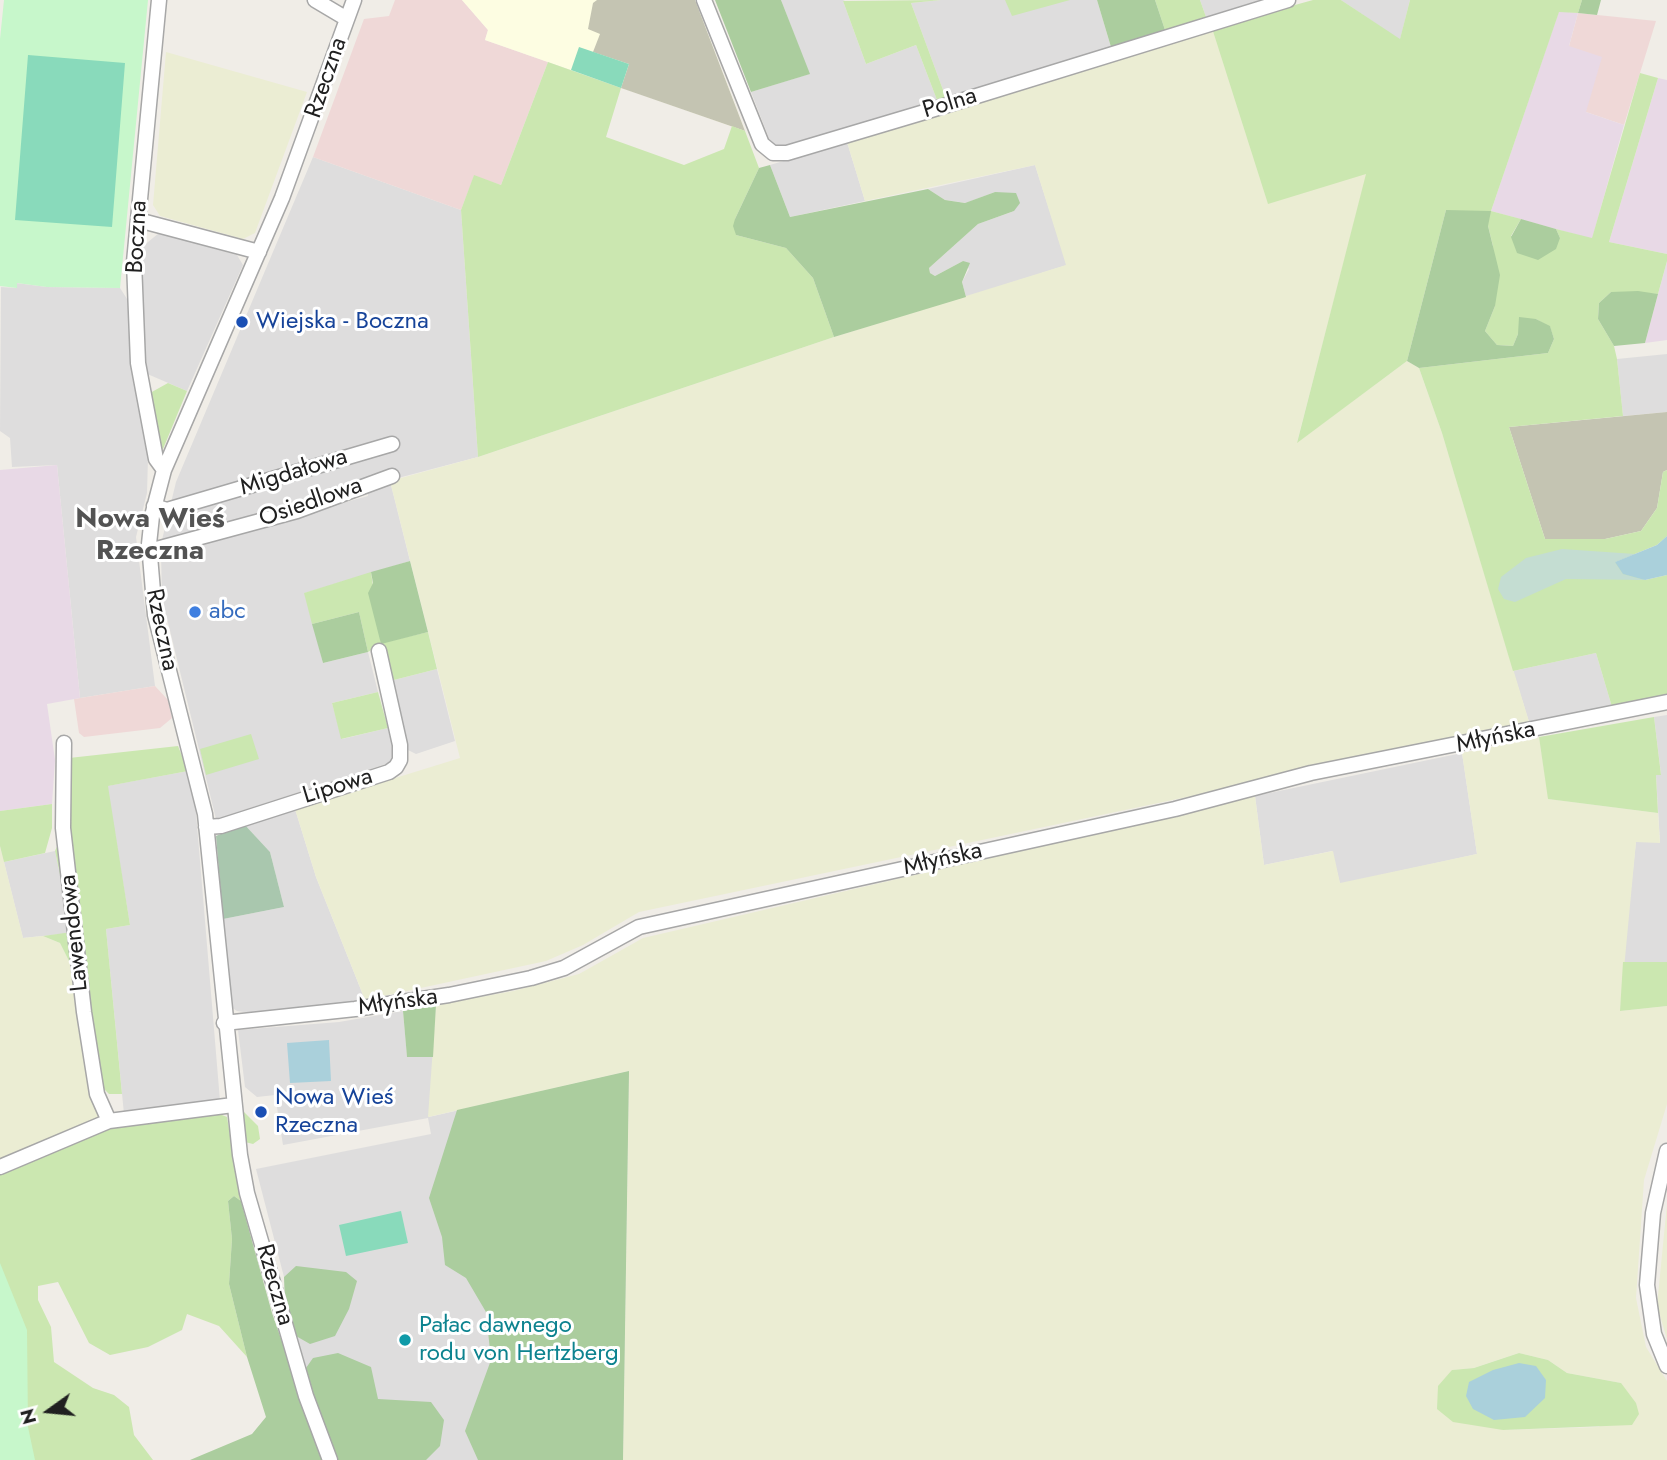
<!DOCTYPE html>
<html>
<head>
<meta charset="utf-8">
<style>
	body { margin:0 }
	#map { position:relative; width:1667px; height:1460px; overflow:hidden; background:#f0ede7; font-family:Jost,sans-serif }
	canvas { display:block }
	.north { position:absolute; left:14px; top:1376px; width:70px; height:70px; -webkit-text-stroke:5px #fff; paint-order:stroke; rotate:255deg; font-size:19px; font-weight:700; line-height:28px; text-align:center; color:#202020 }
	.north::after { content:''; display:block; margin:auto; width:24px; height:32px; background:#202020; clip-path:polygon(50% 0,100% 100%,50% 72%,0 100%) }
</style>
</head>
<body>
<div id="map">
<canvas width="1667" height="1460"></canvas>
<div class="north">N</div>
</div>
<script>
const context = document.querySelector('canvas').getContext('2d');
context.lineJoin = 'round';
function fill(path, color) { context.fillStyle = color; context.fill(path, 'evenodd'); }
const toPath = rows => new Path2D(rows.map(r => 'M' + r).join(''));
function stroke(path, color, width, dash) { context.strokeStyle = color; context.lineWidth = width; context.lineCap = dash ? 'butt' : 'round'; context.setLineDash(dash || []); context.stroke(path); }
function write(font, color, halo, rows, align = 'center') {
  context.font = font + ' Jost,sans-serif'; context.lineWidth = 6; context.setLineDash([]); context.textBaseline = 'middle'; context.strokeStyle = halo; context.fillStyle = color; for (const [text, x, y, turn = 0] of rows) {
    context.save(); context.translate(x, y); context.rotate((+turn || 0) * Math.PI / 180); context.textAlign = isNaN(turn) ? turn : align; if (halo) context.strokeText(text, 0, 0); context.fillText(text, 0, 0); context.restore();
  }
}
const residential = toPath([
	[781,0,845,0,843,1,866,64,916,45,937,100,778,149,772,146,751,92,809,74],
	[941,0,1097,0,1111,47,946,98,911,3],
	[1200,0,1260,0,1206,17],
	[1341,0,1410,0,1400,40],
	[847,142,865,201,790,217,770,165],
	[313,157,461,210,478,457,162,540,176,482],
	[1035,165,1067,265,966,297,962,282,969,269,963,261,935,276,930,273,929,268,978,224,1014,211,995,192,966,203,945,200,928,189],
	[159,233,237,255,243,265,187,391,145,373,141,331,142,247],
	[16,283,47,287,120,288,129,302,130,358,148,458,147,493,136,537,155,686,80,698,57,465,12,467,10,438,0,431,1,287,16,288],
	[1667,354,1667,412,1623,416,1617,359],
	[390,481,410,561,305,593,323,663,368,652,378,692,332,703,342,739,388,728,394,753,389,763,216,819,162,598,161,553,368,496,367,488],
	[1596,653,1612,707,1530,725,1513,671],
	[437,669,455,741,416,754,408,750,390,681],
	[1667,715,1667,962,1623,962,1636,842,1660,842,1656,775,1661,774,1654,717],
	[1462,753,1477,854,1340,884,1332,851,1264,865,1255,796],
	[188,771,195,801,220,1101,124,1114,106,929,130,925,107,786],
	[295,809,316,877,365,1000,334,1006,258,1014,237,1011,231,1007,223,919,284,907,270,852,244,824],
	[55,851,72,933,23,938,4,862],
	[403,1011,407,1056,433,1057,429,1117,629,1071,623,1460,336,1460,285,1301,284,1277,256,1169,431,1134,428,1118,283,1145,275,1095,257,1097,245,1087,238,1030,339,1022]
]);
const commercial = toPath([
	[395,0,462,0,488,30,485,40,548,62,501,185,474,176,461,210,313,157,364,19,389,16],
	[1578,13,1656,21,1624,125,1586,112,1569,46],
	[155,686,168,700,172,718,160,728,84,737,79,733,74,699]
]);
const industrial = toPath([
	[1559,11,1578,13,1569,46,1602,57,1586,112,1624,125,1592,239,1491,211],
	[1658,78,1667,80,1667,254,1609,242],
	[1667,261,1667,340,1645,343,1658,294],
	[57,465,80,698,47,704,55,760,52,804,0,811,0,470]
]);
const education = toPath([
	[462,0,695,0,745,131,485,40,488,30]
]);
const construction = toPath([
	[597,0,695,0,745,131,621,88,629,64,593,52,600,34,588,29,593,3],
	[1667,412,1667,470,1663,472,1657,508,1641,531,1605,539,1545,539,1509,427]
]);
const farmland = toPath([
	[1212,28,1367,173,1297,442,1407,361,1419,368,1442,433,1530,725,639,912,583,945,546,961,365,1000,316,877,295,809,460,758,390,481,478,457,834,337,1066,265,1035,165,865,201,847,142],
	[166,52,307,92,255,233,243,239,160,216,153,205],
	[1539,737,1549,799,1658,813,1660,843,1636,842,1620,1011,1667,1006,1667,1104,1644,1180,1636,1298,1646,1347,1667,1381,1667,1460,623,1460,629,1071,428,1117,436,1005,513,991,579,974,643,938,1255,796,1264,865,1333,851,1340,883,1477,854,1462,753],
	[1519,1353,1548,1360,1567,1373,1621,1383,1599,1427,1503,1430,1452,1370,1474,1368],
	[0,846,23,938,43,936,60,943,70,963,79,987,109,1117,0,1162],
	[1667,1204,1667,1339,1657,1306]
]);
const grass = toPath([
	[941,0,911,3,946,98,937,100,916,45,866,64,843,1],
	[1005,0,1070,0,1012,16],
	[1155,0,1200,0,1206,17,1165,30],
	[1313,0,1341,0,1400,39,1410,0,1582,0,1578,13,1559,12,1491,211,1521,219,1511,236,1560,238,1556,229,1592,238,1640,73,1658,78,1609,242,1667,254,1667,261,1658,294,1611,292,1599,303,1598,319,1614,346,1617,359,1623,416,1509,427,1545,539,1605,539,1641,531,1657,508,1663,472,1667,470,1667,536,1657,545,1615,562,1645,580,1667,575,1667,696,1612,707,1596,653,1513,671,1442,433,1419,368,1548,353,1554,339,1550,327,1536,319,1518,334,1513,346,1497,345,1485,331,1495,306,1493,246,1488,226,1446,210,1407,361,1297,443,1366,174,1268,204,1212,28],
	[548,62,621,88,606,137,684,165,724,149,732,126,745,131,759,168,735,219,736,235,786,248,813,278,834,337,478,457,461,210,474,175,501,185],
	[168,383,187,391,163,449,156,448,150,393],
	[371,572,381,643,428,632,437,669,390,681,381,644,368,652,359,612,312,624,304,593],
	[378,692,388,728,341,739,332,703],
	[1654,717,1661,775,1656,775,1658,813,1548,799,1539,737],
	[251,734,259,759,206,775,200,749],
	[178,746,188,771,108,786,130,925,106,929,122,1094,109,1094,101,1086,79,987,70,963,60,943,43,936,72,932,55,851,66,826,69,758],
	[52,804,52,828,45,853,4,862,0,846,0,811],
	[1623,962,1667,962,1667,1006,1620,1011],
	[241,1109,258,1126,260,1139,253,1144,245,1142],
	[217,1113,227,1117,241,1201,234,1196,228,1201,232,1239,229,1284,247,1357,219,1326,187,1314,182,1330,148,1347,110,1355,89,1343,58,1282,38,1286,38,1300,51,1327,54,1362,93,1388,114,1395,129,1407,134,1435,153,1460,0,1460,0,1169,106,1127],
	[1519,1353,1548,1360,1567,1373,1621,1383,1636,1403,1639,1414,1632,1425,1503,1430,1453,1422,1437,1409,1438,1386,1452,1370,1474,1368]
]);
const forest = toPath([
	[715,0,781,0,810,74,751,92],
	[1097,0,1155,0,1165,30,1111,47],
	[1582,0,1601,0,1597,15,1578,13],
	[770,165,790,217,928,189,945,200,965,203,995,192,1016,193,1020,203,1014,211,978,224,929,268,930,273,935,276,963,261,970,263,962,282,966,297,834,337,813,278,786,248,736,235,733,226,735,219,759,168],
	[1446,210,1491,211,1488,226,1500,275,1495,306,1485,331,1497,345,1513,346,1518,334,1519,317,1536,319,1550,326,1554,339,1548,353,1419,368,1407,361],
	[1521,219,1556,229,1560,238,1556,249,1538,260,1517,253,1511,237],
	[1638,291,1658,294,1645,343,1614,346,1598,319,1599,303,1611,292],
	[410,561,428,632,381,644,368,593,373,583,371,572],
	[359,612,368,652,323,663,312,624],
	[436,1005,433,1057,407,1057,403,1011],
	[629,1071,623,1460,478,1460,465,1431,491,1360,486,1312,466,1278,445,1265,442,1237,429,1198,457,1110],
	[234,1196,241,1201,272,1313,301,1396,313,1392,306,1368,313,1358,338,1353,371,1367,378,1399,431,1402,444,1420,440,1446,426,1460,190,1460,252,1434,266,1417,247,1357,229,1284,232,1239,228,1201],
	[296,1266,346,1272,357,1281,349,1309,335,1336,310,1344,296,1336,285,1301,284,1277]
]);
const wetland = toPath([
	[1562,549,1635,554,1615,562,1623,574,1645,580,1566,579,1515,602,1504,599,1498,589,1501,577,1526,558]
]);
const cemetery = toPath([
	[244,824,270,852,284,907,223,919,216,836]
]);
const park = toPath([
	[4,0,148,0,120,288,47,287,17,283,17,288,0,286,0,39],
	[0,1263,27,1330,28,1427,35,1460,0,1460]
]);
const pitch = toPath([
	[579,47,629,64,621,88,571,70],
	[28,55,125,63,112,227,15,220],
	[401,1211,408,1243,346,1256,339,1225]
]);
const water = toPath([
	[1667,536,1667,575,1645,580,1623,574,1615,562,1657,545],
	[329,1040,331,1081,290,1083,287,1043],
	[1519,1363,1536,1366,1546,1380,1545,1398,1525,1417,1494,1420,1473,1409,1466,1396,1469,1382,1493,1370]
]);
const minor = toPath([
	[159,0,134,262,138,363,156,459,164,470],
	[315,0,347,19],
	[704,0,762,144,773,153,787,153,928,111,1288,0],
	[138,220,259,252],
	[154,506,167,510,392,444],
	[149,551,297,511,392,476],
	[64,743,63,828,84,1012,97,1094,109,1121],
	[206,827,221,826,389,772,396,767,400,760,400,745,379,651],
	[224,1023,355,1009,449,995,531,978,564,968,639,927,1175,809,1311,773,1667,702],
	[1667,1151,1653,1213,1647,1285,1654,1334,1667,1366],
	[0,1167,109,1121,233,1105],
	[330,1460,306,1396,247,1193,240,1155,205,814,155,615,149,544,152,516,164,470,282,198,354,0]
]);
const markers = [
	[242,322,7,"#1a4fb4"],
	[195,612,7,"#3f7fe0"],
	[261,1112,7,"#1a4fb4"],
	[405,1340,7,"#0f9aa8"]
];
const streetNames = [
	["Rzeczna",327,78,-71],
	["Polna",950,104,-17],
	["Boczna",138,237,-87],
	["Migdałowa",294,473,-17],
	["Osiedlowa",311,503,-19],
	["Rzeczna",161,630,78],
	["Młyńska",1496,738,-12],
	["Lipowa",338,787,-17],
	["Młyńska",943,860,-13],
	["Lawendowa",75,933,-96],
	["Młyńska",398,1003,-8],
	["Rzeczna",274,1285,74]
];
const transitNames = [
	["Wiejska - Boczna",256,322],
	["Nowa Wieś",275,1098],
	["Rzeczna",275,1126]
];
const shopNames = [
	["abc",209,612]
];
const cultureNames = [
	["Pałac dawnego",419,1326],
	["rodu von Hertzberg",419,1354]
];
const quarterNames = [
	["Nowa Wieś",150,520],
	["Rzeczna",150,552]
];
fill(residential, '#dedddd');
fill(commercial, '#efd8d7');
fill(industrial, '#e8d9e6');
fill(education, '#fdfde2');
fill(construction, '#c4c4b2');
fill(farmland, '#ebedd3');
fill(grass, '#cbe7b0');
fill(forest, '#abcd9e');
fill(wetland, '#c4ddd2');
fill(cemetery, '#a9c7ae');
fill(park, '#c7f7cb');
fill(pitch, '#89dabb');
fill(water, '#aad0db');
stroke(minor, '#a7a7a7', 17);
stroke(minor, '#fff', 14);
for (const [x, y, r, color] of markers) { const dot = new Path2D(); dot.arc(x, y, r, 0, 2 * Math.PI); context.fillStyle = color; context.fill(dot); stroke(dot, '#fff', 2.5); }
write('24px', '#202020', '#fff', streetNames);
write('24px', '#164399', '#fff', transitNames, 'left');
write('24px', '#366cbe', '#fff', shopNames, 'left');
write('24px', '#0d838f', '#fff', cultureNames, 'left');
write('bold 28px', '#535353', '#fff', quarterNames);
</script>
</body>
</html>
